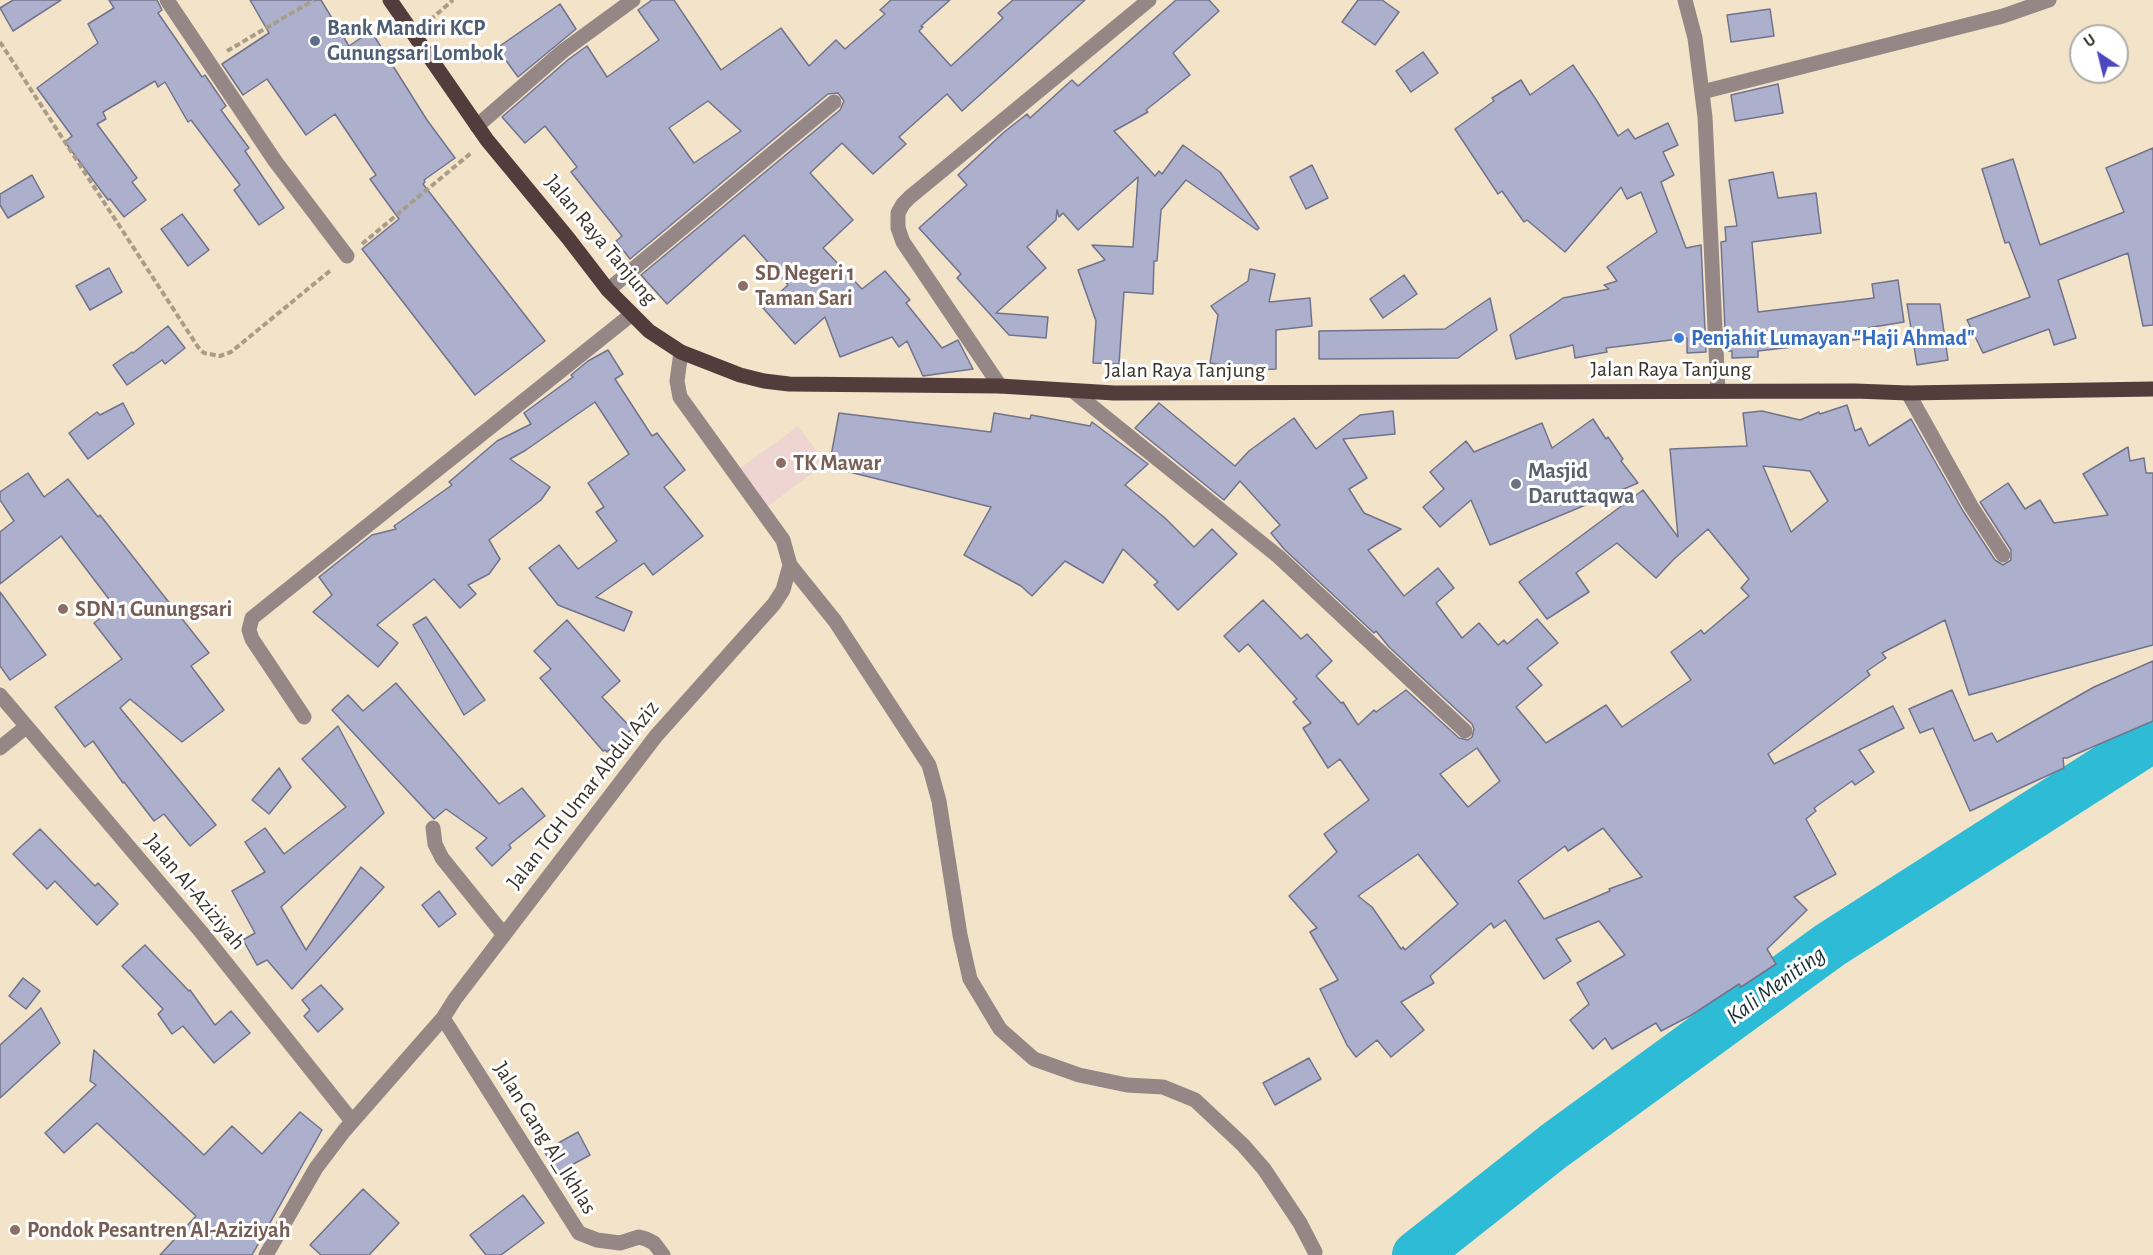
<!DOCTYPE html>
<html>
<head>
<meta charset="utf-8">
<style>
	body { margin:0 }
	#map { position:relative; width:2153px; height:1255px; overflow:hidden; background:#f3e4c9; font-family:"Alegreya Sans",sans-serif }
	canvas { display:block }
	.north { position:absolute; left:2069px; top:24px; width:60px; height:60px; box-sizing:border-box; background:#fff; border:2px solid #b0ada9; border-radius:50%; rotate:325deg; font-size:16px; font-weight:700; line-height:24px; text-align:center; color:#393329 }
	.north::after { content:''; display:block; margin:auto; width:21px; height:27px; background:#4e48bf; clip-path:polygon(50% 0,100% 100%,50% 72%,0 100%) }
</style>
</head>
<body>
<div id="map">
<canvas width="2153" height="1255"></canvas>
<div class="north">U</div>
</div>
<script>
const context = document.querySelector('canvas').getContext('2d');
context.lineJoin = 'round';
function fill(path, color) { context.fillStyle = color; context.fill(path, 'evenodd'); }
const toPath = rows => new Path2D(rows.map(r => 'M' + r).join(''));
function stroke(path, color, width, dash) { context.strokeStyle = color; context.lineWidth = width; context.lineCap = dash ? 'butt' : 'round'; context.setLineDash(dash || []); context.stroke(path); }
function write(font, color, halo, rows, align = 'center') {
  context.font = font + ' "Alegreya Sans",sans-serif'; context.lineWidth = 6; context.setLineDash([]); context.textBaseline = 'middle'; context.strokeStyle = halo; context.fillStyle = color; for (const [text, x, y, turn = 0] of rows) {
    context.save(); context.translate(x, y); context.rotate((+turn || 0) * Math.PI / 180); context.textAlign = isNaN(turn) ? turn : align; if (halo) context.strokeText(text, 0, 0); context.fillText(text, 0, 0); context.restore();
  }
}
const education = toPath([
	[798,426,826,463,763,510,735,472]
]);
const river = toPath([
	[1416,1255,1554,1146,1830,945,2153,738]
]);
const building = toPath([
	[13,0,61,0,13,31,0,8,13,0],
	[109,0,157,0,162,10,158,13,202,77,205,75,226,106,221,110,249,148,245,151,284,208,259,225,234,190,240,185,191,120,188,122,165,82,158,87,155,81,103,112,106,119,97,124,137,178,132,182,146,200,124,217,110,199,108,200,65,142,72,136,37,88,98,43,88,24,114,8,109,0],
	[250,0,321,0,349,46,371,31,427,120,455,158,424,180,425,182,423,184,545,341,475,395,362,249,399,219,370,179,376,175,335,114,306,135,267,79,243,95,222,64,269,33,250,0],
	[652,0,674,0,721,70,781,28,809,66,836,40,845,49,885,14,880,10,891,0,950,0,921,26,923,27,919,31,951,66,1003,18,998,13,1013,0,1085,0,962,111,947,94,899,137,906,144,873,174,842,143,810,173,853,220,823,248,862,289,885,271,910,300,906,303,942,348,958,340,973,369,923,376,907,341,899,347,892,337,840,357,825,317,795,344,763,308,788,285,744,235,667,304,641,275,840,110,844,101,838,93,828,94,630,259,616,241,622,236,571,172,577,167,545,126,525,143,502,117,569,59,587,46,607,77,659,40,638,10,652,0],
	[708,101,741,131,694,163,669,128,708,101],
	[1176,0,1209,0,1219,11,1173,53,1190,75,1146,110,1148,112,1114,131,1155,176,1159,171,1162,174,1183,145,1220,172,1259,228,1257,230,1186,180,1161,210,1157,261,1154,261,1153,294,1124,292,1119,364,1093,363,1096,321,1078,270,1105,260,1092,245,1133,247,1138,177,1078,230,1063,213,1059,217,1057,210,1056,220,1027,247,1046,268,996,313,1048,317,1046,338,1009,335,957,278,961,274,919,228,967,185,958,175,1003,133,1027,114,1030,118,1072,80,1078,86,1176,0],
	[1358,0,1382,0,1399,12,1375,45,1342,22,1358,0],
	[560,4,576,29,518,77,497,48,560,4],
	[1770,9,1774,36,1731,42,1727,15,1770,9],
	[1423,52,1438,73,1411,92,1396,71,1423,52],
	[1573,65,1597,101,1618,136,1628,129,1635,139,1668,123,1678,145,1663,152,1674,175,1661,182,1686,248,1701,245,1706,352,1687,353,1687,338,1606,348,1607,352,1575,358,1573,345,1516,359,1510,335,1563,298,1609,289,1604,285,1617,281,1607,267,1657,232,1641,192,1627,199,1621,187,1565,252,1527,220,1524,222,1502,191,1498,194,1455,129,1494,101,1492,98,1521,80,1530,95,1573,65],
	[1778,84,1783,113,1735,121,1731,95,1778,84],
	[2153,148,2153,325,2143,326,2128,253,2058,280,2076,338,2054,345,2049,329,1983,353,1967,320,2030,297,2009,242,2005,243,1982,169,2013,159,2040,245,2124,212,2106,168,2153,148],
	[1312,165,1328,198,1306,209,1290,177,1312,165],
	[1773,172,1778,198,1816,193,1821,233,1752,242,1758,312,1874,298,1872,284,1898,280,1904,322,1861,329,1862,339,1758,351,1758,357,1732,358,1732,351,1726,351,1721,242,1726,241,1725,227,1737,226,1729,180,1773,172],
	[32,175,44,197,8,218,0,205,0,194,32,175],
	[182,214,209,250,188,266,161,229,182,214],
	[109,268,122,292,90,310,76,286,109,268],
	[1250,269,1275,274,1269,302,1310,298,1312,326,1276,330,1276,369,1253,370,1210,363,1218,315,1211,306,1248,281,1250,269],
	[1404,275,1417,294,1383,318,1370,299,1404,275],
	[1490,298,1497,330,1458,358,1319,359,1319,331,1445,329,1490,298],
	[1907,304,1940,304,1948,360,1917,365,1907,304],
	[168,326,185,348,165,364,162,360,127,385,113,365,132,352,133,353,168,326],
	[608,350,623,374,615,379,652,436,657,433,685,470,664,487,703,536,653,575,644,563,596,597,632,612,624,631,558,605,529,568,559,545,578,569,617,541,596,512,604,507,588,483,629,454,595,402,526,450,510,459,550,487,541,500,489,540,500,559,489,574,468,585,476,594,460,608,434,579,377,625,398,643,378,667,313,612,332,595,319,577,372,535,396,529,394,526,452,485,449,482,497,441,531,424,524,413,573,377,571,375,588,361,608,350],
	[123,403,134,424,88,459,69,433,97,412,100,415,123,403],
	[1159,403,1235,466,1249,451,1294,418,1316,449,1360,415,1393,411,1395,434,1343,439,1367,478,1349,489,1364,513,1401,529,1368,550,1404,596,1438,568,1454,588,1436,603,1462,638,1479,623,1498,645,1504,640,1507,644,1537,619,1558,643,1527,668,1542,685,1516,707,1546,743,1606,705,1622,727,1691,680,1671,652,1701,630,1704,634,1749,596,1741,588,1749,579,1708,529,1674,559,1656,578,1617,543,1576,573,1589,592,1547,619,1519,582,1643,490,1678,537,1670,449,1747,446,1743,413,1762,411,1800,420,1819,412,1820,414,1847,405,1855,431,1861,428,1869,446,1911,419,1963,511,1995,560,2003,565,2011,560,2011,550,1980,502,2008,483,2025,509,2040,500,2054,523,2108,515,2083,474,2128,447,2130,461,2144,458,2146,473,2153,473,2153,645,1969,695,1945,620,1882,653,1886,658,1867,671,1870,675,1768,754,1774,764,1893,706,1904,728,1859,750,1874,772,1855,785,1852,781,1814,808,1816,811,1806,819,1836,874,1794,897,1807,910,1767,949,1776,964,1741,987,1739,984,1690,1016,1661,1031,1656,1023,1612,1049,1605,1038,1593,1049,1570,1020,1589,1004,1577,983,1625,955,1599,921,1556,939,1571,961,1544,979,1505,920,1494,928,1491,923,1430,976,1434,983,1401,1002,1424,1030,1391,1057,1377,1040,1356,1057,1347,1045,1320,989,1338,980,1310,932,1317,928,1289,896,1337,852,1324,834,1369,800,1340,759,1328,768,1303,728,1311,723,1293,702,1297,699,1248,644,1239,652,1224,636,1263,600,1301,639,1307,634,1332,661,1316,676,1341,703,1343,702,1358,725,1374,710,1376,712,1406,690,1459,738,1468,740,1472,737,1474,729,1472,724,1389,647,1376,631,1374,633,1284,549,1271,533,1280,525,1240,481,1224,500,1135,428,1159,403],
	[1763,466,1810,471,1828,501,1791,532,1763,466],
	[1477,748,1500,781,1468,807,1440,774,1477,748],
	[1603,828,1642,877,1609,889,1610,891,1544,919,1518,881,1565,846,1568,851,1603,828],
	[1418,854,1458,904,1405,950,1403,947,1401,949,1372,907,1358,896,1418,854],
	[839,413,991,432,994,413,1030,419,1031,415,1090,426,1092,422,1148,464,1125,485,1165,518,1194,547,1212,529,1237,554,1178,610,1154,585,1158,582,1123,549,1103,583,1065,561,1032,596,1021,586,964,555,991,507,829,467,839,413],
	[1593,419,1606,439,1608,437,1623,459,1621,461,1638,483,1490,545,1471,500,1440,527,1423,507,1444,489,1430,472,1466,441,1474,452,1542,423,1552,448,1593,419],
	[28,473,44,497,68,479,98,517,100,515,209,653,191,666,224,710,182,742,130,699,120,708,216,825,190,846,164,814,154,821,124,782,123,783,93,741,85,747,55,707,122,659,94,623,115,607,61,536,0,584,0,532,14,521,0,500,0,492,28,473],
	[0,592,46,655,10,680,0,666,0,592],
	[426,617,485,700,464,715,413,625,426,617],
	[567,620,620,681,602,697,632,729,607,752,605,750,603,751,540,678,551,669,534,651,567,620],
	[2153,661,2153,721,2067,758,2063,758,2064,768,1970,811,1933,728,1920,733,1909,709,1952,690,1974,741,1992,733,1997,742,2094,687,2153,661],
	[396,683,499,804,522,788,545,816,509,845,511,848,492,866,476,848,487,838,446,809,434,819,332,710,348,695,363,711,396,683],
	[338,726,384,813,281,907,306,950,361,867,384,887,292,989,267,960,257,965,243,940,255,933,232,891,265,872,245,842,265,828,284,854,346,807,302,759,338,726],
	[279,768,291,787,269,814,252,800,279,768],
	[40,829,95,886,98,883,118,904,97,925,55,881,47,889,13,854,40,829],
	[439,891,456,914,439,927,422,905,439,891],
	[145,945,189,991,190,990,215,1025,231,1011,250,1033,214,1063,183,1026,172,1034,158,1014,163,1009,122,966,145,945],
	[23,978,40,991,26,1009,9,996,23,978],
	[321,985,343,1009,318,1032,304,1016,310,1010,302,1000,321,985],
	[41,1008,60,1043,0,1098,0,1045,41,1008],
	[94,1050,204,1155,232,1126,262,1154,300,1112,322,1130,252,1255,160,1255,196,1216,97,1123,64,1153,45,1133,96,1085,90,1081,94,1050],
	[1309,1058,1321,1079,1275,1105,1263,1083,1309,1058],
	[578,1132,590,1155,557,1173,544,1151,578,1132],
	[363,1189,399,1223,369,1255,321,1255,310,1245,363,1189],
	[523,1195,544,1223,501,1255,486,1255,470,1235,523,1195]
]);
const path = toPath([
	[430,20,453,0],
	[0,42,198,347,204,353,220,356,231,352,331,270],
	[227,51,314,0],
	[362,244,471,153]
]);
const minor = toPath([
	[167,0,275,161,347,256],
	[1685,0,1695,38,1705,117,1718,391],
	[1702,92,2003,16,2049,0],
	[477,126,563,51,633,0],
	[608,290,834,102],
	[1000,386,903,242,898,228,898,213,903,204,910,197,1149,0],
	[1073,391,1279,557,1465,731],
	[1908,393,1971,506,2003,555],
	[790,565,835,621,929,765,939,801,960,935,970,979,1000,1029,1034,1059,1079,1075,1127,1085,1163,1087,1195,1100,1243,1145,1264,1169,1300,1223,1315,1252],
	[0,695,202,933,352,1121],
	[304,717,252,639,249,630,252,618,632,314],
	[0,748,26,727],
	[433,828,435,844,442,858,504,935],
	[443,1018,579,1233,597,1240,620,1243,639,1237,646,1239,654,1243,663,1255],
	[266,1255,316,1168,344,1131,443,1018,455,999,656,736,774,604,783,590,790,565,783,540,680,397,677,381,681,352]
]);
const major = toPath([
	[390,0,487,140,568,238,608,290,649,331,681,352,740,375,764,381,789,384,1000,386,1114,393,1855,391,1908,393,2153,389]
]);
const markers = [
	[315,41,6,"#5c6f8a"],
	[743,286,6,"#8d6e63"],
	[1679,338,6,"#3f7fe0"],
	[781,463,6,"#8d6e63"],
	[1516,484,6,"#6b7280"],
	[63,609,6,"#8d6e63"],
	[15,1230,6,"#8d6e63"]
];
const serviceNames = [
	["Bank Mandiri KCP",327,28],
	["Gunungsari Lombok",327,53]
];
const streetNames = [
	["Jalan Raya Tanjung",601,240,50],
	["Jalan Raya Tanjung",1671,369],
	["Jalan Raya Tanjung",1185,370],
	["Jalan TGH Umar Abdul Aziz",583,795,-52],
	["Jalan Al-Aziziyah",195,892,50],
	["Jalan Gang Al_Ikhlas",545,1138,58]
];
const educationNames = [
	["SD Negeri 1",755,273],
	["Taman Sari",755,298],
	["TK Mawar",793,463],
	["SDN 1 Gunungsari",75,609],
	["Pondok Pesantren Al-Aziziyah",27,1230]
];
const shopNames = [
	["Penjahit Lumayan \"Haji Ahmad\"",1691,338]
];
const worshipNames = [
	["Masjid",1528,471],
	["Daruttaqwa",1528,496]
];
const waterNames = [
	["Kali Meniting",1776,985,-36]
];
fill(education, '#efd5d1');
stroke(river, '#2ebbd5', 48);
fill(building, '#adb0cc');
stroke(building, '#71738d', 1.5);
stroke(path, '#a99d89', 4, [6, 3]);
stroke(minor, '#968787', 15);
stroke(major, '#533c3c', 15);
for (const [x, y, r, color] of markers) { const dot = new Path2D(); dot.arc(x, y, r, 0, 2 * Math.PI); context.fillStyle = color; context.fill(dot); stroke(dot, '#fff', 2); }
write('bold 22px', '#4e5e75', '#fff', serviceNames, 'left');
write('22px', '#393329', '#fff', streetNames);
write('bold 22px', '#785e54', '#fff', educationNames, 'left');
write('bold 22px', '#366cbe', '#fff', shopNames, 'left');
write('bold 22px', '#5b616d', '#fff', worshipNames, 'left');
write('italic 24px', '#182e33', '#fff', waterNames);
</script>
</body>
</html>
